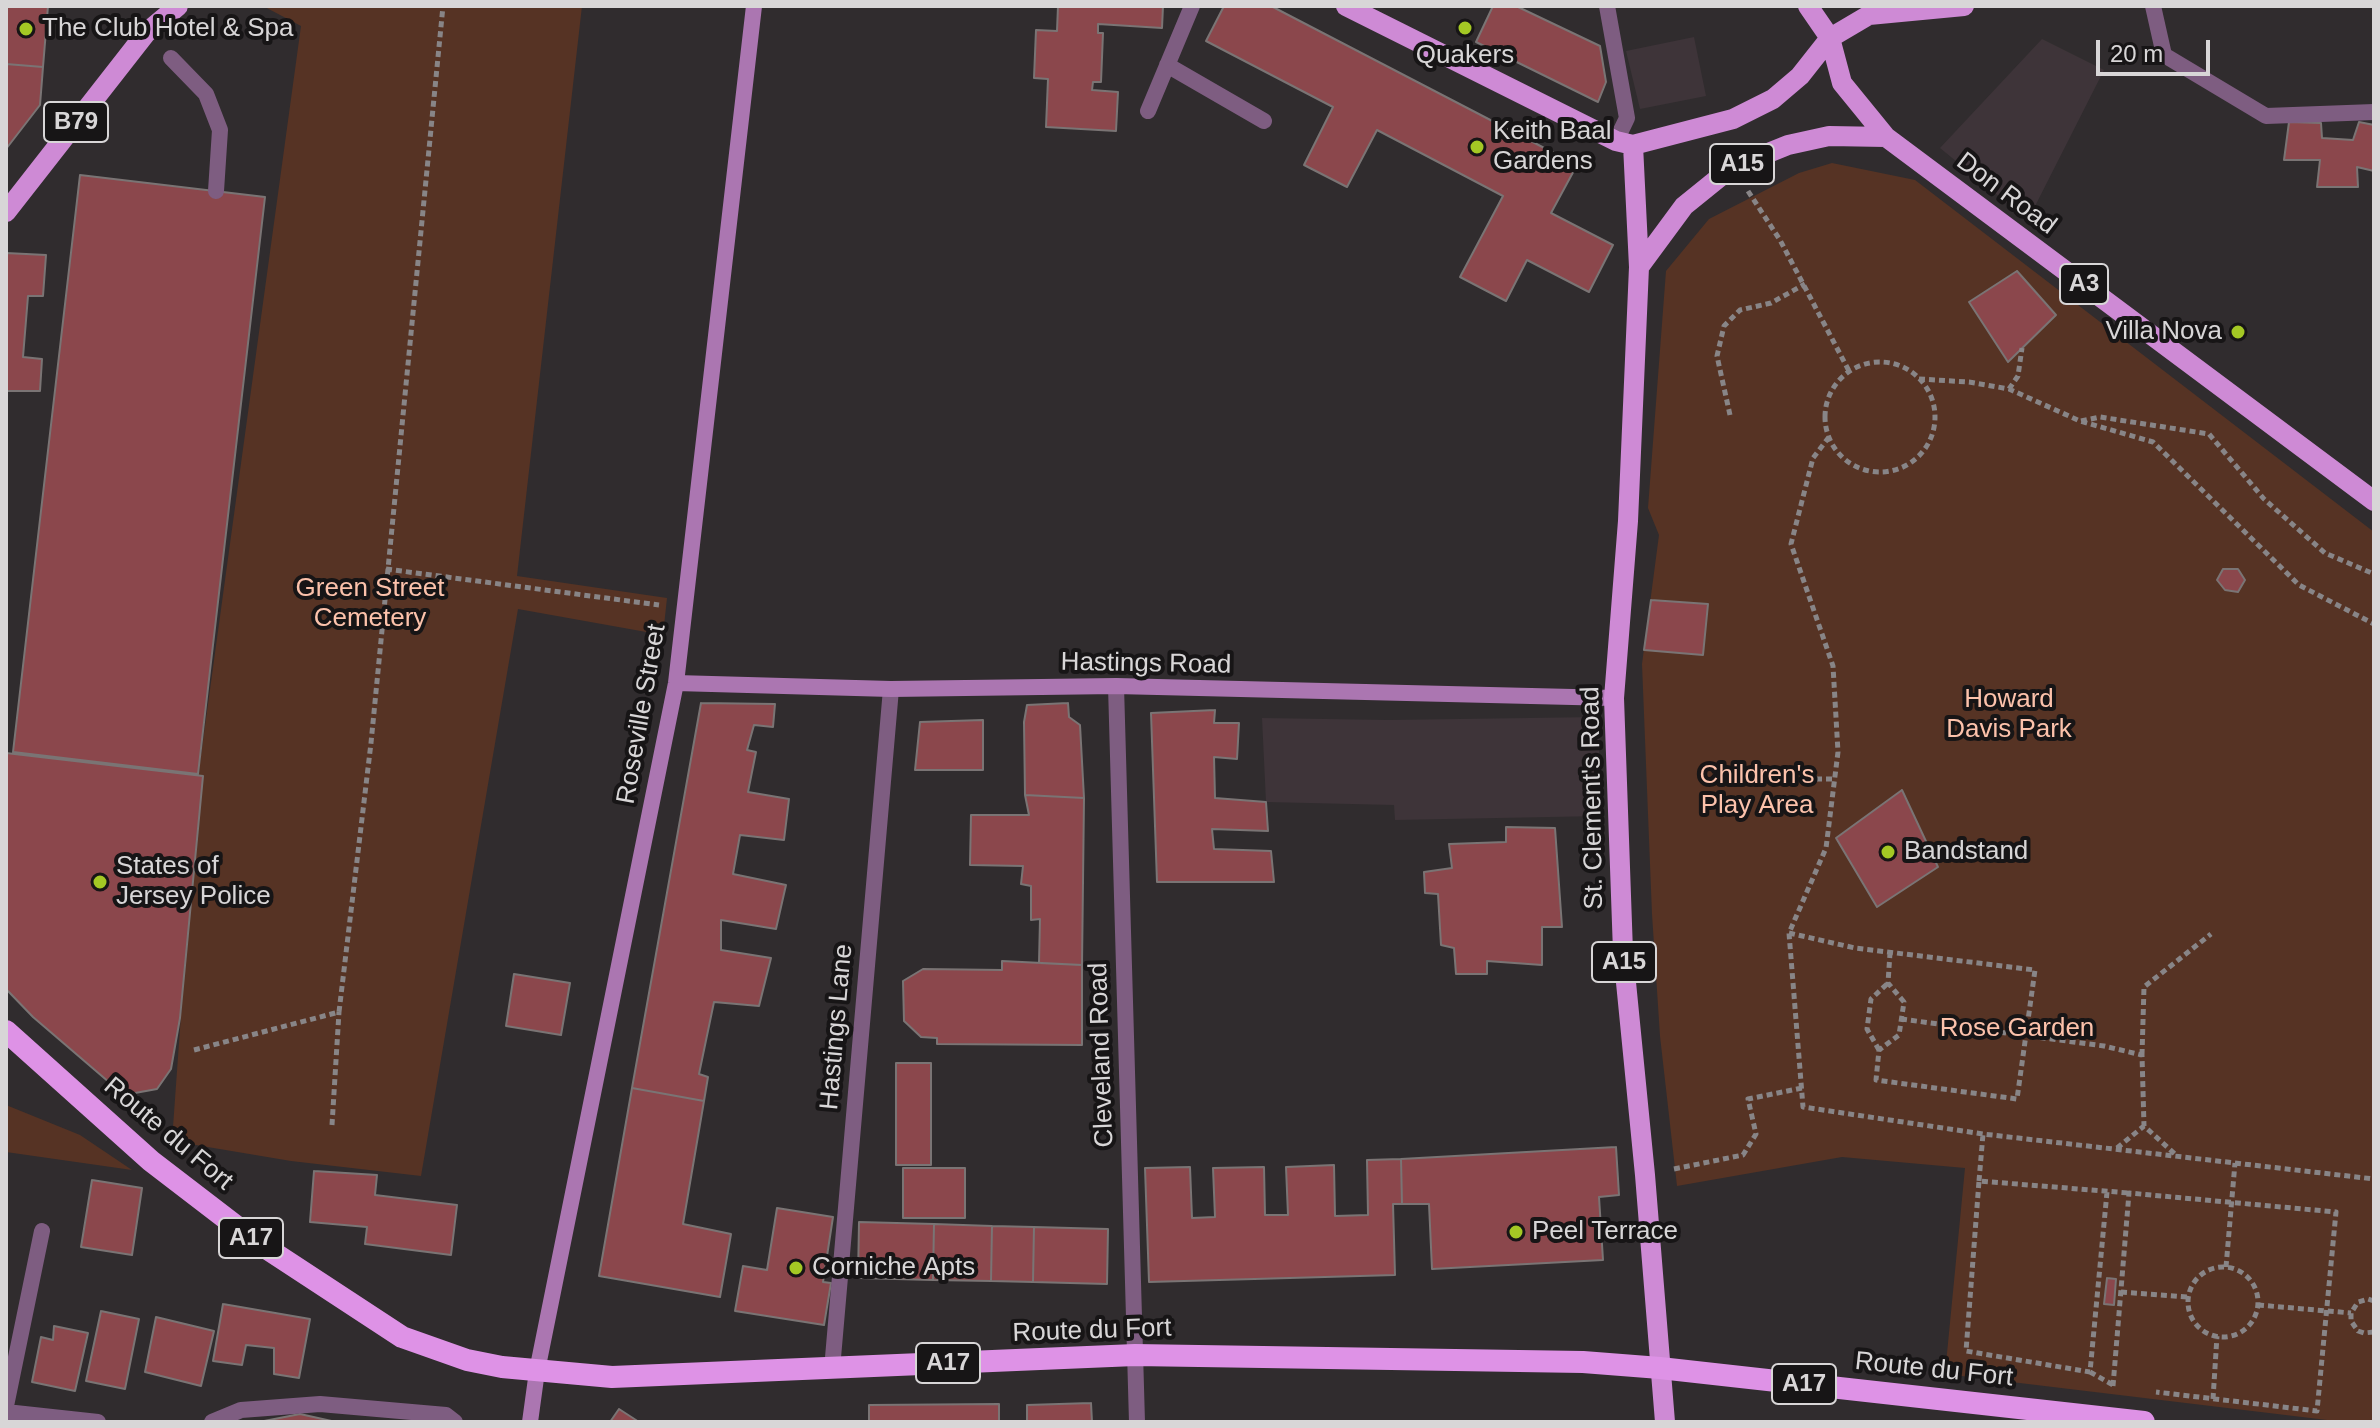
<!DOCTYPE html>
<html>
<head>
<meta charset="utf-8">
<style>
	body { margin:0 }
	#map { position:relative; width:2380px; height:1428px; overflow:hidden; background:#302c2e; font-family:Helvetica,sans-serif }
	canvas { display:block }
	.frame { position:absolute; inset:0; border:8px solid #d8d6d7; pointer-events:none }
	.scale { position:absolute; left:2096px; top:40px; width:114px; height:36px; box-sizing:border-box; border:4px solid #d8d6d7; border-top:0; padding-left:10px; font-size:24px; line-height:28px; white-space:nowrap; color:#d8d6d7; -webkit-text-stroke:6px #171516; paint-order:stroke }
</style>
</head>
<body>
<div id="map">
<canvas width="2380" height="1428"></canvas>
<div class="frame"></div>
<div class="scale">20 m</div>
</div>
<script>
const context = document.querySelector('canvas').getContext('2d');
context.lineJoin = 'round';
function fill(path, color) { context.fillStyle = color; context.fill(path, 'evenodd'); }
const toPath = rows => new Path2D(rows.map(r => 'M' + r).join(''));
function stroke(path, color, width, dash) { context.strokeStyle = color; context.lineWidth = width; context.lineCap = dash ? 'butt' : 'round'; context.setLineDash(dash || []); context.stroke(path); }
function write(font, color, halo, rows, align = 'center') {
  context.font = font + ' Helvetica,sans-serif'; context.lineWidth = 8; context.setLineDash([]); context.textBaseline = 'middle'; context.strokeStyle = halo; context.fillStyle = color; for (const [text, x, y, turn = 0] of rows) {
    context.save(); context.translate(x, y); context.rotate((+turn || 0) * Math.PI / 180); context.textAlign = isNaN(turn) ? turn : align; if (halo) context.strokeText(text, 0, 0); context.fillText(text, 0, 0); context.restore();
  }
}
const built = toPath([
	[1694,37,1706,96,1640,109,1626,51],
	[2042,39,2104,70,2028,220,1940,148],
	[1598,717,1601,816,1395,820,1394,805,1266,802,1262,718,1389,720]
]);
const green = toPath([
	[263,6,582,6,517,576,667,598,663,635,518,609,421,1176,291,1161,172,1141,198,777,301,26],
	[1832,163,1915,180,2374,532,2374,1422,2327,1420,1945,1374,1965,1168,1842,1157,1677,1186,1660,1036,1652,914,1642,664,1659,535,1648,508,1666,271,1709,219,1799,173],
	[6,1105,80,1135,132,1170,6,1152]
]);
const building = toPath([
	[6,6,48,6,43,67,6,64,6,6],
	[1058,6,1163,6,1162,28,1098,24,1098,33,1103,33,1101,82,1093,82,1092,90,1118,92,1116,131,1046,127,1048,79,1034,78,1036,30,1057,31,1058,6],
	[1224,6,1271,6,1577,165,1551,213,1613,245,1589,292,1527,260,1506,301,1460,277,1503,196,1377,130,1347,187,1304,165,1333,107,1206,41,1224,6],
	[1493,6,1516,6,1600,46,1606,82,1598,102,1476,42,1493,6],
	[6,64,43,67,40,105,6,149,6,64],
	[2289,122,2321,123,2322,138,2353,140,2359,122,2374,125,2374,171,2357,167,2358,187,2317,187,2320,160,2284,160,2289,122],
	[80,175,265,197,198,774,13,752,80,175],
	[6,253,46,255,43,296,28,296,23,357,42,359,40,391,6,391,6,253],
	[2017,271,2056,315,2008,362,1969,302,2017,271],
	[2223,569,2238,569,2245,580,2238,592,2225,590,2217,580,2223,569],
	[1651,600,1708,604,1703,655,1644,650,1651,600],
	[701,703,775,704,773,727,754,725,747,750,756,752,748,792,789,799,784,840,740,835,733,874,786,885,776,929,721,920,721,950,771,958,759,1006,714,1002,699,1074,708,1077,704,1101,632,1088,701,703],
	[1068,703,1069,717,1080,725,1084,798,1025,795,1024,722,1027,705,1068,703],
	[1215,710,1214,723,1239,723,1237,759,1214,757,1215,798,1266,802,1268,831,1212,829,1214,849,1271,851,1274,882,1157,882,1151,713,1215,710],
	[983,720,983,770,915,770,920,722,983,720],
	[6,753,203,776,180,1018,171,1069,157,1089,124,1095,33,1017,6,989,6,753],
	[1902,790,1938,867,1877,907,1836,838,1902,790],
	[1025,795,1084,798,1082,965,1039,963,1040,919,1031,920,1031,886,1021,884,1023,866,970,865,971,815,1029,815,1025,795],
	[1506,827,1555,828,1562,927,1542,927,1542,965,1487,961,1487,974,1456,974,1454,948,1441,945,1438,894,1425,893,1424,872,1452,868,1449,844,1506,842,1506,827],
	[1002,961,1082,965,1082,1045,937,1044,937,1038,921,1037,904,1021,903,981,923,969,1002,970,1002,961],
	[514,974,570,983,561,1035,506,1026,514,974],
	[896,1063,931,1063,931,1165,896,1165,896,1063],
	[632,1088,704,1101,683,1224,731,1234,720,1297,599,1276,632,1088],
	[1616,1147,1619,1195,1599,1197,1603,1260,1432,1269,1429,1204,1402,1204,1401,1159,1616,1147],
	[1401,1159,1402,1204,1393,1204,1395,1275,1149,1282,1145,1168,1190,1167,1192,1218,1215,1217,1213,1168,1264,1167,1265,1215,1288,1215,1286,1167,1334,1165,1335,1216,1368,1215,1367,1160,1401,1159],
	[903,1168,965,1168,965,1218,903,1218,903,1168],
	[314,1171,377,1175,375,1195,457,1205,451,1255,365,1244,367,1227,310,1222,314,1171],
	[92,1180,142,1188,132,1255,81,1247,92,1180],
	[777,1208,833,1217,823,1282,831,1283,824,1325,735,1311,743,1266,767,1270,777,1208],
	[859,1222,934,1224,933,1280,858,1278,859,1222],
	[934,1224,992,1226,991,1281,933,1280,934,1224],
	[992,1226,1034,1227,1033,1282,991,1281,992,1226],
	[1034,1227,1108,1229,1107,1284,1033,1282,1034,1227],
	[2107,1278,2116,1279,2114,1305,2104,1304,2107,1278],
	[223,1304,310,1319,299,1378,274,1374,274,1348,246,1345,242,1365,213,1361,223,1304],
	[101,1311,139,1319,125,1389,86,1381,101,1311],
	[156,1317,214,1331,201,1386,145,1372,156,1317],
	[54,1326,88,1333,75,1391,32,1382,41,1337,53,1340,54,1326],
	[1091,1403,1092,1422,1027,1422,1027,1405,1091,1403],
	[999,1404,999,1422,869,1422,869,1405,999,1404],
	[619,1409,639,1422,610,1422,619,1409],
	[300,1414,336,1422,259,1422,300,1414]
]);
const path = toPath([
	[1748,191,1780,240,1849,371],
	'1825 417a55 55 0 1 1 110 0a55 55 0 1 1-110 0Z',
	[1919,379,1969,382,2009,389,2080,421,2153,442,2299,585,2374,624],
	[2009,389,2018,376,2022,348],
	[1730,415,1717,356,1724,326,1740,310,1771,303,1805,284],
	[2081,421,2100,417,2209,434,2264,499,2325,553,2374,574],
	[1829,437,1813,458,1791,544,1833,666,1838,752,1826,848,1789,933,1803,1107,1983,1134,2374,1179],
	[386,569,659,605],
	[1806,779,1836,779],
	[1789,933,1855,948,2035,970,2017,1099,1876,1080,1879,1050,1899,1035,1904,1002,1888,983,1890,953],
	[1901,1019,2104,1046,2142,1055,2144,1126,2177,1156],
	[194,1050,339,1012,371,743,443,6],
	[1879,1050,1867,1029,1871,999,1888,983],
	[2142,1055,2144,987,2211,934],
	[332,1125,339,1012],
	[2117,1148,2144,1126],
	[1674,1169,1743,1155,1756,1134,1748,1099,1802,1088],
	[1979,1181,1983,1134],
	[2107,1192,2090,1372,1966,1351,1979,1181,2129,1193],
	[2226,1267,2235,1163],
	'2188 1302a35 35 0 1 1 70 0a35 35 0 1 1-70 0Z',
	[2121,1292,2188,1297],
	[2374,1301,2368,1299,2358,1302,2351,1313,2351,1321,2358,1331,2364,1333,2374,1332],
	[2258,1305,2351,1313],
	[2090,1372,2115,1386],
	[2113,1386,2129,1193,2336,1212,2317,1411,2156,1392],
	[2213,1399,2217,1336]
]);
const service = toPath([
	[171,58,206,94,220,130,216,191],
	[1167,65,1264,121],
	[1148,111,1192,6]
]);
const minor = toPath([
	[1607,6,1627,118,1616,141],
	[2153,6,2164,55,2266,116,2374,112],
	[1116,686,1137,1422],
	[832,1369,891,689],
	[6,1406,42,1231],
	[6,1412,98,1422],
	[212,1422,241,1410,320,1404,446,1415,455,1422]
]);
const secondary = toPath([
	[676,683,891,689,1116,686,1614,698],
	[530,1422,537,1371,676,683,754,6]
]);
const primary = toPath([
	[1346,6,1616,141,1633,145,1733,119,1773,99,1800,76,1830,38,1869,15,1964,6],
	[1808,6,1830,38,1842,83,1886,137,2374,501],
	[1633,145,1639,267,1628,521,1614,698,1623,952,1645,1175,1665,1422],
	[6,212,146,33,178,6],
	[1639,267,1684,206,1731,168,1788,145,1829,136,1886,137]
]);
const trunk = toPath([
	[6,1031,151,1161,254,1240,402,1337,467,1360,502,1367,612,1377,1135,1355,1583,1362,1660,1368,2144,1422]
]);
const markers = [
	[1465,28,8,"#a4c824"],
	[26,29,8,"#a4c824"],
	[1477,147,8,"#a4c824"],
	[2238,332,8,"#a4c824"],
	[1888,852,8,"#a4c824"],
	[100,882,8,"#a4c824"],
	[1516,1232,8,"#a4c824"],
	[796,1268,8,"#a4c824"]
];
const shields = [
	[76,122,64],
	[1742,164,64],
	[2084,284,48],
	[1624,962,64],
	[251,1238,64],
	[948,1363,64],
	[1804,1384,64]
];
const shieldNames = [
	["B79",76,122],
	["A15",1742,164],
	["A3",2084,284],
	["A15",1624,962],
	["A17",251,1238],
	["A17",948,1363],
	["A17",1804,1384]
];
const poiNames = [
	["The Club Hotel & Spa",42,29],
	["Quakers",1465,56,"center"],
	["Keith Baal",1493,132],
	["Gardens",1493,162],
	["Villa Nova",2222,332,"right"],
	["Bandstand",1904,852],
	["States of",116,867],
	["Jersey Police",116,897],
	["Peel Terrace",1532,1232],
	["Corniche Apts",812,1268]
];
const streetNames = [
	["Don Road",2006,194,37],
	["Hastings Road",1146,664,1],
	["Roseville Street",642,714,-80],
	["St. Clement's Road",1593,798,-91],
	["Hastings Lane",837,1027,-85],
	["Cleveland Road",1102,1055,-92],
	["Route du Fort",168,1134,40],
	["Route du Fort",1092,1331,-2],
	["Route du Fort",1934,1370,6]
];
const parkNames = [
	["Green Street",370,589],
	["Cemetery",370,619],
	["Howard",2009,700],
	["Davis Park",2009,730],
	["Children's",1757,776],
	["Play Area",1757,806],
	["Rose Garden",2017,1029]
];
fill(built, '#3e3439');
fill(green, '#563324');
fill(building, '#8b474c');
stroke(building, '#7a7474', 2);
stroke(path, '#888587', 5, [6, 4]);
stroke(service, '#7e5d81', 16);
stroke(minor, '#7e5d81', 16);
stroke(secondary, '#ab76b1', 16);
stroke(primary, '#ce8ad5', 20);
stroke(trunk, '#de92e6', 22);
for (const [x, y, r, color] of markers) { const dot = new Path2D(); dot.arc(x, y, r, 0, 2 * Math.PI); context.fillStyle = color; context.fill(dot); stroke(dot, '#171516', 3); }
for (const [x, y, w] of shields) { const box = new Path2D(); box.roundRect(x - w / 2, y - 20, w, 40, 6); context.fillStyle = '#171516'; context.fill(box); stroke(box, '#d8d6d7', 2); }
write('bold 24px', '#d8d6d7', null, shieldNames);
write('26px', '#d8d6d7', '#171516', poiNames, 'left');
write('26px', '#d8d6d7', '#171516', streetNames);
write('26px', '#fcc2ab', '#171516', parkNames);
</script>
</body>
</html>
